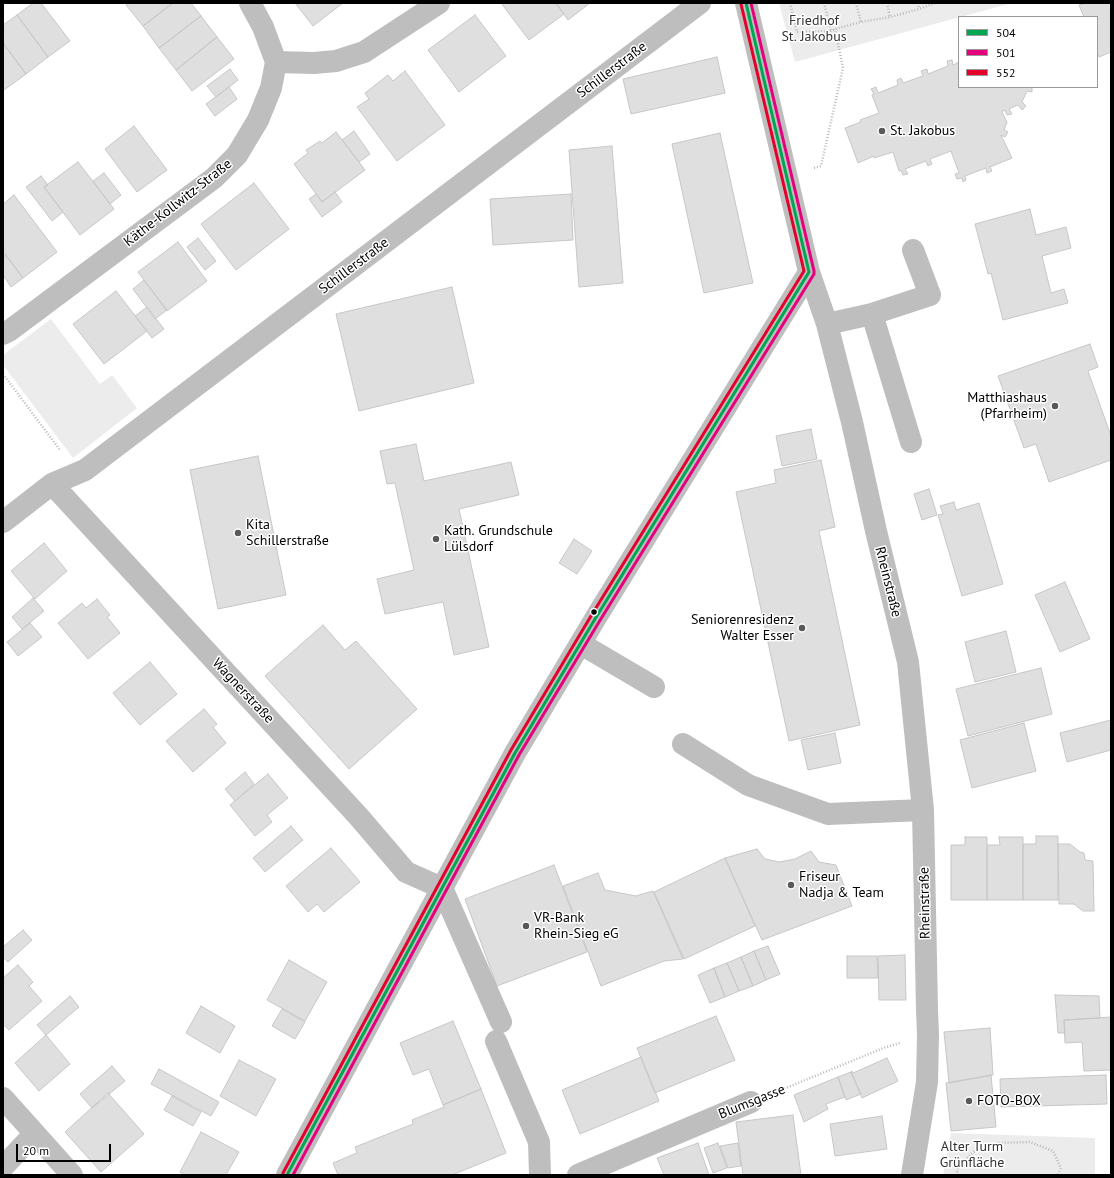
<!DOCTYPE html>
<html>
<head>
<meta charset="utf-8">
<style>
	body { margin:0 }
	#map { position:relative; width:1114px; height:1178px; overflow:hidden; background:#fff; font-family:"PT Sans",sans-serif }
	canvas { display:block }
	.frame { position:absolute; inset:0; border:4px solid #000; pointer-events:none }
	.legend { position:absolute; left:958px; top:16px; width:140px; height:72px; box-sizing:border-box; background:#fff; border:1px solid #999; margin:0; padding:5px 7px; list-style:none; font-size:12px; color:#000 }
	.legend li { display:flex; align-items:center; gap:8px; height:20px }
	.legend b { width:20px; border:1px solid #999 }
	.scale { position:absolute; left:16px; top:1144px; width:95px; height:18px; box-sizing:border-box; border:2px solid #000; border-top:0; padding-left:5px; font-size:12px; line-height:14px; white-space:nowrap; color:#000; -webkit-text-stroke:3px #fff; paint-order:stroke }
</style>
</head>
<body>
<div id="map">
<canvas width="1114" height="1178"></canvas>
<div class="frame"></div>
<ul class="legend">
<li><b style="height:5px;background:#00a651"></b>504</li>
<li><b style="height:5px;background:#e5007d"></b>501</li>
<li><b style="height:5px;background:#e4002b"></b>552</li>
</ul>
<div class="scale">20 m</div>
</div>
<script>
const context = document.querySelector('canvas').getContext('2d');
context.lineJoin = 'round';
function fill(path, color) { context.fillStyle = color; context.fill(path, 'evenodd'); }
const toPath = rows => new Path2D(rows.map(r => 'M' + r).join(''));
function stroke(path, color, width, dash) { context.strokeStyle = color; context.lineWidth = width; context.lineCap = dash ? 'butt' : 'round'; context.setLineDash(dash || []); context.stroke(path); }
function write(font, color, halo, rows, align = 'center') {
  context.font = font + ' "PT Sans",sans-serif'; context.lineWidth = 3; context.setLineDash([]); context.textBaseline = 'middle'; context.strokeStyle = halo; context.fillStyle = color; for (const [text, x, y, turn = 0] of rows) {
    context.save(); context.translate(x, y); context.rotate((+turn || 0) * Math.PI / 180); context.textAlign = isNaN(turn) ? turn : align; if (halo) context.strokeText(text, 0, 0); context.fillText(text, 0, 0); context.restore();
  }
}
const green = toPath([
	[779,3,1012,3,795,62],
	[51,319,100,384,112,375,137,408,73,458,3,365,3,355],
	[951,1133,1095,1138,1095,1175,943,1175]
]);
const building = toPath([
	[33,3,41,3,70,41,48,57,17,15,33,3],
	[128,3,173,3,143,26,126,5,128,3],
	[173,3,191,3,201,16,159,48,143,26,173,3],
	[295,3,343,3,313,26,295,3],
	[501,3,556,3,564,14,529,40,501,3],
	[556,3,590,3,568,20,556,3],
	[1085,3,1111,3,1111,52,1099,57,1097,52,1097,17,1084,17,1079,5,1085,3],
	[17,15,48,57,26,74,3,43,3,25,17,15],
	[475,15,506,56,459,92,428,50,475,15],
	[201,16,217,37,176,70,159,48,201,16],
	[217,37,234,59,192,91,176,70,217,37],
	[3,43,26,74,4,90,3,89,3,43],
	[717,57,725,93,631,114,623,79,717,57],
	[952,60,953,65,959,62,959,87,1032,87,1032,92,1027,91,1022,102,1026,106,1022,110,1018,105,1009,109,1012,114,1007,115,1005,110,1002,112,1007,122,1004,130,1008,132,1005,137,1001,135,1012,158,990,167,992,171,987,173,986,168,965,176,966,180,963,182,962,178,957,179,955,174,959,173,951,151,930,159,932,164,928,166,926,161,905,169,908,174,903,175,901,170,899,171,893,152,874,158,874,156,858,163,845,128,861,122,860,120,879,113,872,95,874,94,871,89,876,87,878,93,898,85,897,80,901,78,903,83,923,76,921,71,927,69,928,74,948,66,947,61,952,60],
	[230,69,238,80,216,97,207,86,230,69],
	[405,71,445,125,397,161,357,107,369,99,365,93,388,75,393,81,405,71],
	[229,87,237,99,215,116,206,104,229,87],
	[134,126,167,170,137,192,105,149,134,126],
	[354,131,370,154,359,162,342,140,354,131],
	[336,132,365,170,322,202,294,164,308,153,306,150,320,141,322,143,336,132],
	[720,133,753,283,704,293,672,144,720,133],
	[612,146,623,283,579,287,569,150,612,146],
	[78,162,114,209,80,235,44,187,78,162],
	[104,173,121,195,110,204,93,181,104,173],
	[41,176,48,185,44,187,63,212,52,221,26,187,41,176],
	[254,183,289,229,236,270,201,224,254,183],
	[335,192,342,202,322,217,309,199,316,194,322,202,335,192],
	[571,194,573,240,493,245,490,199,571,194],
	[14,195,57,252,23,278,3,252,3,204,14,195],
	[1030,209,1036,235,1066,227,1071,248,1042,256,1051,293,1064,289,1068,303,1003,320,991,273,988,274,975,224,1030,209],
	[198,238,216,261,205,270,187,247,198,238],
	[178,242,207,281,167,311,138,272,178,242],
	[6,255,23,278,11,287,3,275,3,257,6,255],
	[144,280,167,310,155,319,133,289,144,280],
	[452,287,474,383,359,411,336,314,452,287],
	[116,291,147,331,104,364,73,324,116,291],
	[147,307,164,329,152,338,135,316,147,307],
	[1090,344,1098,367,1088,371,1111,436,1111,460,1049,482,1036,444,1024,448,998,376,1090,344],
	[811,429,817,459,782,466,776,436,811,429],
	[416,444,424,481,511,462,519,495,459,509,489,647,454,655,443,602,385,614,377,579,414,570,395,483,387,484,380,451,416,444],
	[258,456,286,595,218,609,190,470,258,456],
	[821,460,835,527,819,531,860,725,789,741,736,492,776,483,774,470,821,460],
	[929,489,937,515,922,520,914,494,929,489],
	[954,502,956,510,979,503,1003,584,962,596,938,515,943,514,940,506,954,502],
	[574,539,592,551,577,574,559,563,574,539],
	[44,543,67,571,35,599,11,571,44,543],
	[1065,582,1090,639,1060,652,1035,595,1065,582],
	[33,598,44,611,22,629,12,617,33,598],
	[97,599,110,615,107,617,120,633,88,659,58,623,82,603,86,608,97,599],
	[30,623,42,637,18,656,7,642,30,623],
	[323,625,345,650,356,641,417,709,349,769,265,676,323,625],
	[1006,631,1016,672,975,682,965,642,1006,631],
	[150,662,177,694,140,725,113,693,150,662],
	[1041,668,1052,714,968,736,956,689,1041,668],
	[204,709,217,724,213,727,226,743,193,772,166,741,204,709],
	[1111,720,1111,750,1067,762,1060,733,1111,720],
	[1024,723,1036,771,972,788,960,740,1024,723],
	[835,733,841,763,808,770,801,740,835,733],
	[245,772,254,784,235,801,225,789,245,772],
	[268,774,288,798,267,815,272,822,255,836,230,805,268,774],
	[291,826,303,840,265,872,253,858,291,826],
	[1036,836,1058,836,1058,900,1023,900,1023,844,1036,844,1036,836],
	[965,837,987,837,987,900,951,900,951,845,965,845,965,837],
	[999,837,1023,837,1023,900,987,900,987,845,1000,845,999,837],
	[1058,844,1070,844,1080,852,1084,853,1085,860,1093,861,1094,911,1083,911,1074,904,1059,904,1058,844],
	[331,848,360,882,324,912,317,904,308,912,286,886,331,848],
	[757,849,765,859,779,862,795,859,811,851,819,862,836,865,852,906,762,940,725,858,757,849],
	[725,858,755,926,684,959,654,892,725,858],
	[554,865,587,952,497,986,465,899,554,865],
	[598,873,605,890,636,896,653,891,683,959,664,961,601,986,563,886,598,873],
	[23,930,32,940,8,962,3,957,3,947,23,930],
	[768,946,780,974,766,980,754,951,768,946],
	[754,951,766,980,753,986,741,957,754,951],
	[905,955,906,1000,879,1000,878,956,905,955],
	[847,956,877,956,878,978,847,978,847,956],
	[741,957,753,986,739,991,727,963,741,957],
	[289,960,327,982,305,1021,267,1000,289,960],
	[727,963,739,991,725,997,714,968,727,963],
	[18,965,33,982,29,986,42,1001,9,1030,3,1024,3,978,18,965],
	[714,968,725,997,710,1003,698,975,714,968],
	[1055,995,1099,996,1100,1018,1064,1020,1065,1033,1058,1033,1055,995],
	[70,996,79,1007,46,1035,37,1025,70,996],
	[201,1006,235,1026,220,1053,186,1033,201,1006],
	[282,1009,305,1022,295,1039,272,1026,282,1009],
	[716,1016,735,1060,655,1093,637,1048,716,1016],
	[1111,1017,1111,1070,1084,1071,1082,1042,1065,1043,1064,1020,1111,1017],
	[453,1021,481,1089,443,1105,429,1069,413,1075,400,1043,453,1021],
	[990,1028,993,1075,949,1083,944,1032,990,1028],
	[46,1035,70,1064,39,1091,15,1063,46,1035],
	[641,1057,659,1101,580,1134,562,1090,641,1057],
	[887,1058,898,1081,862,1098,851,1072,852,1071,853,1073,887,1058],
	[239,1060,276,1079,256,1116,220,1096,239,1060],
	[112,1066,125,1081,92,1108,80,1094,112,1066],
	[159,1069,219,1102,211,1116,151,1084,159,1069],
	[851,1072,861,1094,846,1100,838,1077,851,1072],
	[991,1075,996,1127,951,1131,946,1083,991,1075],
	[1106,1075,1107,1104,1001,1107,1000,1079,1106,1075],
	[838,1077,845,1097,826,1104,828,1109,804,1122,794,1095,838,1077],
	[481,1089,506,1153,452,1175,338,1175,333,1163,357,1153,355,1147,413,1124,412,1120,444,1107,443,1105,481,1089],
	[108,1093,144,1134,101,1172,65,1132,108,1093],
	[172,1096,201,1112,193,1126,164,1110,172,1096],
	[793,1115,801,1175,743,1175,736,1122,793,1115],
	[882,1116,887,1149,835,1156,830,1124,882,1116],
	[201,1132,239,1152,226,1175,185,1175,180,1172,201,1132],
	[698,1143,709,1175,664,1175,657,1158,698,1143],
	[718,1143,727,1168,713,1173,704,1148,718,1143],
	[738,1143,741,1166,728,1168,720,1146,738,1143]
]);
const path = toPath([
	[790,3,797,32,831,31,835,29,861,22,890,17,919,9,935,3],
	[824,3,831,31],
	[856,3,861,22],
	[887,3,890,17],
	[918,3,919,9],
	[814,168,821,166,843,68,835,29],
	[3,374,60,450],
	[776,1092,886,1047,900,1043],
	[956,1175,959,1165,977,1149,999,1143,1030,1142,1053,1151,1061,1168,1058,1175]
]);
const minor = toPath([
	[746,3,809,272,827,324,852,422,876,531,908,662,923,810,927,1010,928,1034,927,1082,912,1175],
	[276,62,314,63,336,61,364,52,439,3],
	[872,314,930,295,913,250],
	[827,324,872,314,911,442],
	[3,334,9,331,214,178,237,155,258,120,271,88,276,62,263,27,250,3],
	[52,484,359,817,406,872,442,888,501,1022],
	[3,522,52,484,85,470,700,3],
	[581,644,654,687],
	[683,744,748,785,828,814,923,810],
	[496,1041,539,1142,540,1175],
	[3,1098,72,1175],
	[3,1167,34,1134],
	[287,1175,515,753,595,619,809,272],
	[578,1175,751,1102]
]);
const bus1 = toPath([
	[746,3,809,272],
	[287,1175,515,753,595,619,809,272]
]);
const bus2 = toPath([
	[293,1175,519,755,599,622,814,274,814,271,751,3]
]);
const bus3 = toPath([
	[283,1173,511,750,591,616,804,271,741,4]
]);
const markers = [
	[882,131,4,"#595959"],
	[1055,406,4,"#595959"],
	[238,533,4,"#595959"],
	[436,539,4,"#595959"],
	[594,612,3.5,"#000"],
	[802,628,4,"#595959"],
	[791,885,4,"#595959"],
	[526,926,4,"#595959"],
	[969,1101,4,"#595959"]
];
const parkNames = [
	["Friedhof",814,21],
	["St. Jakobus",814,37],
	["Alter Turm",972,1147],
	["Grünfläche",972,1163]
];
const streetNames = [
	["Schillerstraße",612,70,-37],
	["Käthe-Kollwitz-Straße",178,203,-38],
	["Schillerstraße",354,266,-37],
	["Rheinstraße",888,582,76],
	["Wagnerstraße",243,691,47],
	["Rheinstraße",925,903,-91],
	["Blumsgasse",752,1102,-22]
];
const poiNames = [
	["St. Jakobus",890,131],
	["Matthiashaus",1047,398,"right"],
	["(Pfarrheim)",1047,414,"right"],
	["Kita",246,525],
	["Schillerstraße",246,541],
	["Kath. Grundschule",444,531],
	["Lülsdorf",444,547],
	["Seniorenresidenz",794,620,"right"],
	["Walter Esser",794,636,"right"],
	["Friseur",799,877],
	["Nadja & Team",799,893],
	["VR-Bank",534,918],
	["Rhein-Sieg eG",534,934],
	["FOTO-BOX",977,1101]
];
fill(green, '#ececec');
fill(building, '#dfdfdf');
stroke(building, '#c7c7c7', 1);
stroke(path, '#b9b9b9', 2.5, [1, 2]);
stroke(minor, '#bebebe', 22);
stroke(bus1, '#00a651', 3);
stroke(bus2, '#e5007d', 3);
stroke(bus3, '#e4002b', 3);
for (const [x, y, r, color] of markers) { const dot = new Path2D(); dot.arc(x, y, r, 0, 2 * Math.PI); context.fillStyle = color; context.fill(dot); stroke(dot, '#fff', 1.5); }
write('14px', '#333', '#fff', parkNames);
write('14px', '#000', '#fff', streetNames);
write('14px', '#000', '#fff', poiNames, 'left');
</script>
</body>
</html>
